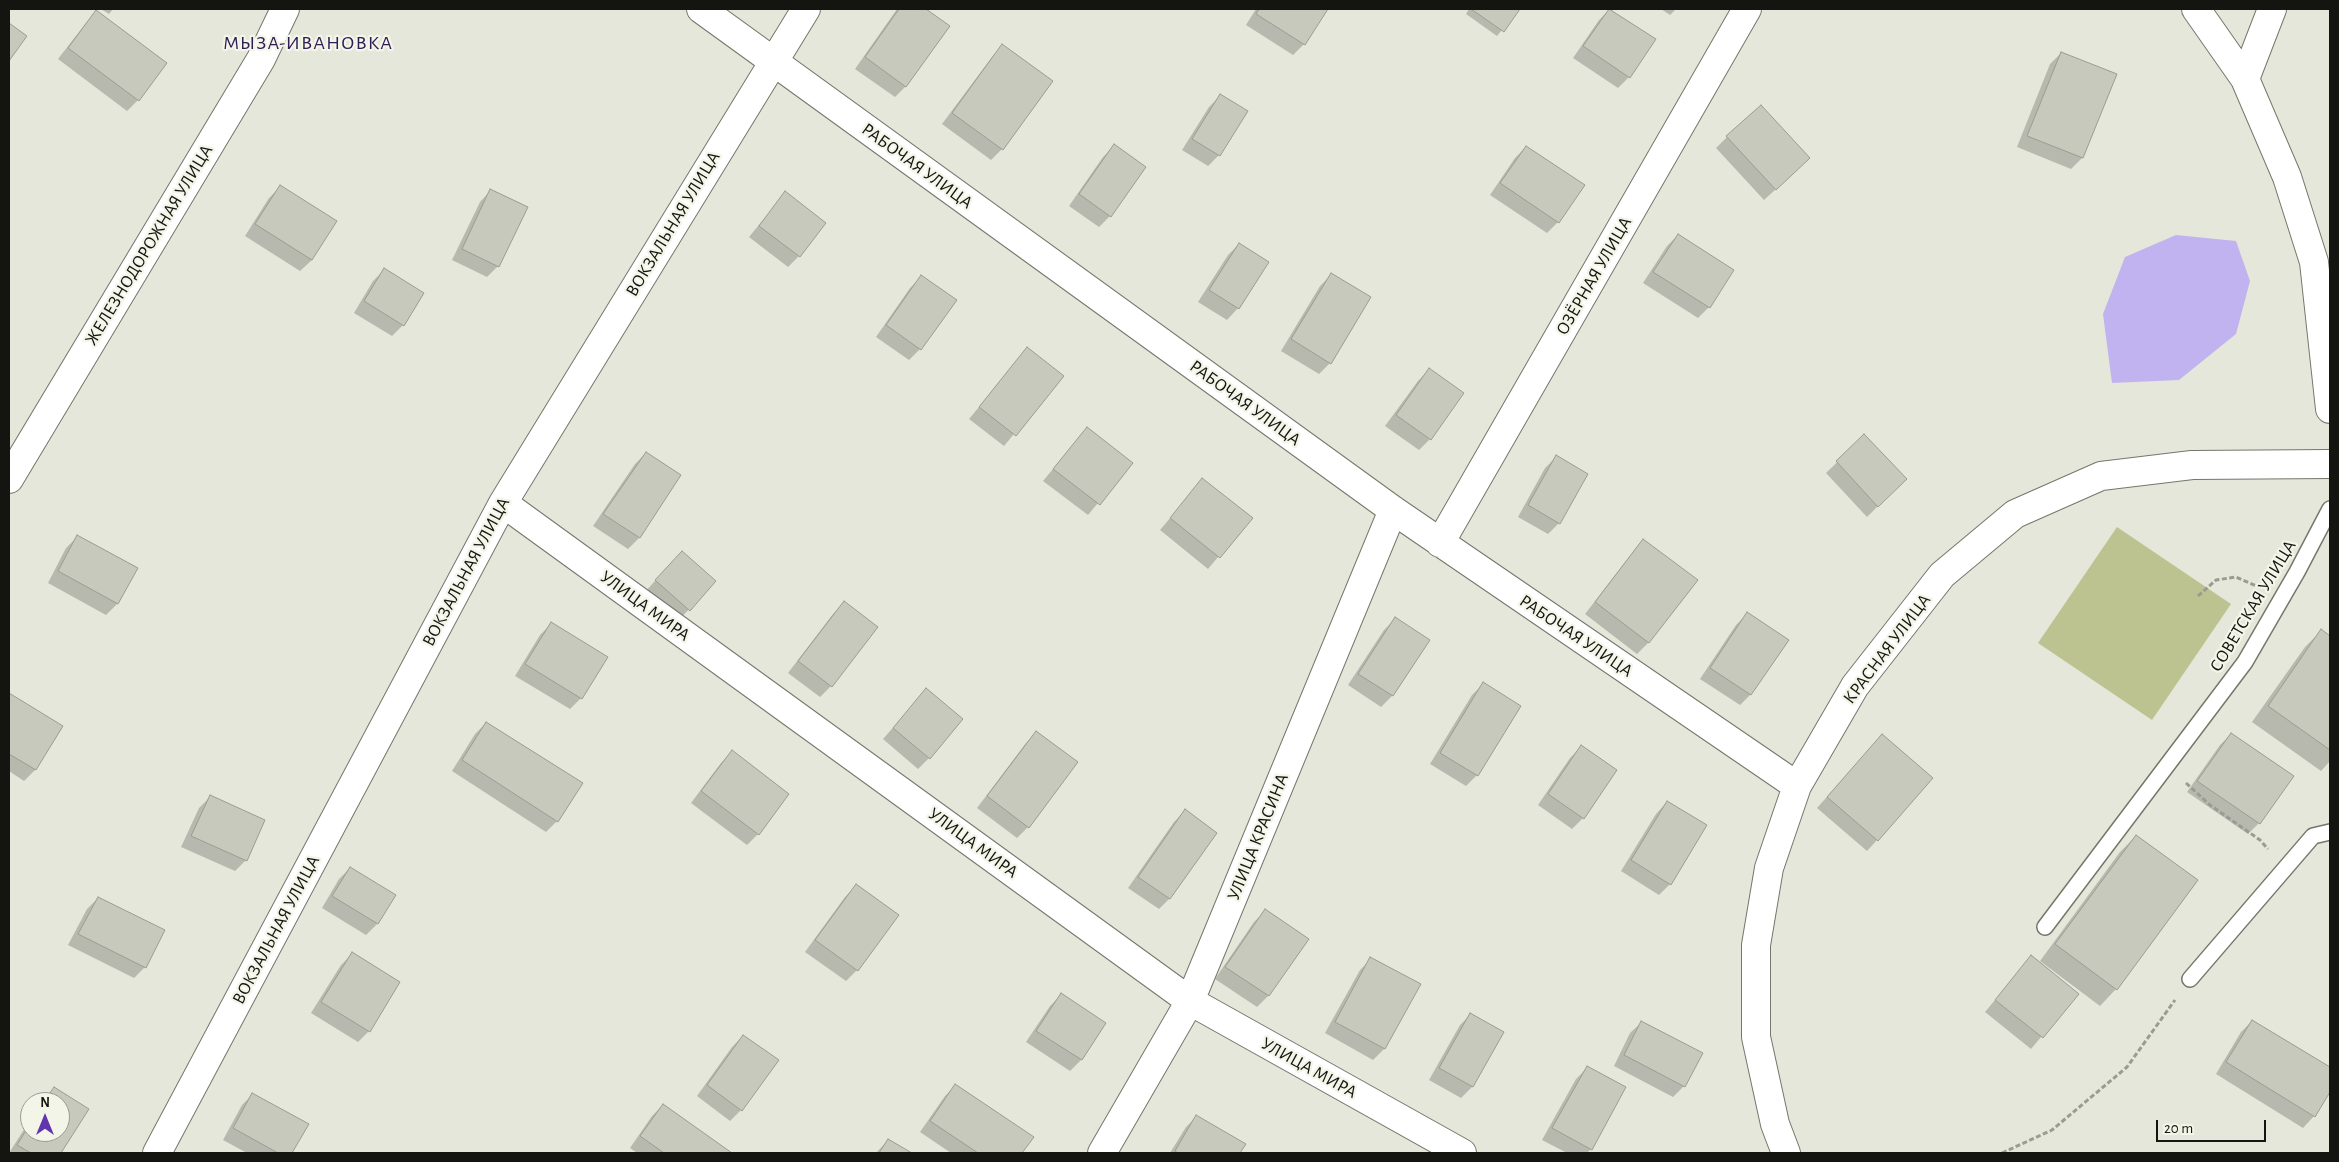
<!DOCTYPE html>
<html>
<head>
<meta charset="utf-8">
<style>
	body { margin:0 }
	#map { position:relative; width:2339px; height:1162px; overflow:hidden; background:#e5e7da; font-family:"Alegreya Sans",sans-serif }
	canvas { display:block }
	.frame { position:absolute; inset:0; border:10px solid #141511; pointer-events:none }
	.north { position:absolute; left:20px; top:1092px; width:50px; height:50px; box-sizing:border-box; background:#f2f5e7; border:1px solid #999b91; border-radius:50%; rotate:0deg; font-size:14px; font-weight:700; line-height:20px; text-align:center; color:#141511 }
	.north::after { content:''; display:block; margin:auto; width:18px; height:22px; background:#6135ac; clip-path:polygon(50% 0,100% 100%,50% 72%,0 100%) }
	.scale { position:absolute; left:2156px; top:1120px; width:110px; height:22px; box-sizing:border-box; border:2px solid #141511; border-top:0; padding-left:6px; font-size:15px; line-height:18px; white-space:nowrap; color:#141511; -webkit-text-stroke:4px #f2f5e7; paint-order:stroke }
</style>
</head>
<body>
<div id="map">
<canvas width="2339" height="1162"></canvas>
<div class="frame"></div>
<div class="north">N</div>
<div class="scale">20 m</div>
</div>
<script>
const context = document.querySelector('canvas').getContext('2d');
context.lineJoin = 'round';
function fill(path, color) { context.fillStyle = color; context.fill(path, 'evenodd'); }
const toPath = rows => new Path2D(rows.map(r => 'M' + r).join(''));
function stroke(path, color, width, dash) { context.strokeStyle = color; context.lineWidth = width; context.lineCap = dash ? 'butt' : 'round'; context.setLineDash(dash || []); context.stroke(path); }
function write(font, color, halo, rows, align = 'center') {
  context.font = font + ' "Alegreya Sans",sans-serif'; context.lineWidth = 4.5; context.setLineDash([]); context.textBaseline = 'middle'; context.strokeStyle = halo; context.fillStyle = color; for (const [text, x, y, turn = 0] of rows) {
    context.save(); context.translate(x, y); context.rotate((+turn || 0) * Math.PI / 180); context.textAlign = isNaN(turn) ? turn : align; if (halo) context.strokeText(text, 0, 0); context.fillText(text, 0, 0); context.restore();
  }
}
const green = toPath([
	[2117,527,2231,604,2152,720,2038,643]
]);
const water = toPath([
	[2176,235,2236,241,2250,281,2236,334,2179,380,2112,383,2103,314,2125,257]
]);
const shadow = toPath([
	[101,9,113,9,109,14],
	[897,9,924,9,949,26,906,86,895,97,855,69],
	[1256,9,1327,9,1304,44,1293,55,1246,25],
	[1469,9,1519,9,1497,36,1466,14],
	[1610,9,1654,40,1629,77,1618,88,1573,58,1599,20],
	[1661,9,1676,9,1670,15],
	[97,12,138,100,127,111,58,59,86,23],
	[1003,46,1002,149,991,160,942,124,992,57],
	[2061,53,2115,75,2082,158,2071,169,2017,147,2050,64],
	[1220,96,1219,155,1208,166,1182,150,1209,107],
	[1727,137,1798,169,1764,200,1716,148],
	[1114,146,1110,216,1099,227,1069,206,1103,157],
	[1526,147,1558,222,1547,233,1490,195,1515,158],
	[280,187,312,260,300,271,245,236,269,198],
	[491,190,526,207,498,266,487,277,452,260,480,202],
	[785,193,799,256,788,267,749,237],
	[1678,235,1709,307,1698,318,1643,283,1667,246],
	[1239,244,1268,262,1238,308,1227,320,1198,302,1228,255],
	[384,270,403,325,392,336,354,313,373,281],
	[1331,275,1330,363,1319,374,1281,351,1320,286],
	[921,277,920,349,909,360,876,337,910,288],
	[1027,349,1062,376,1004,446,969,419],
	[1429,370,1462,393,1430,439,1419,450,1385,426,1418,381],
	[1087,428,1131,463,1088,515,1043,481],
	[1864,436,1905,479,1867,517,1826,473],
	[646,453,680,476,639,538,628,549,593,526,635,464],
	[1556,457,1559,523,1548,534,1518,517,1545,468],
	[1202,480,1251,518,1208,569,1160,530],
	[77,537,136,569,117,604,106,615,48,583,66,548],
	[1644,541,1648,643,1637,654,1585,614,1633,552],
	[671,563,715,581,678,621,645,592],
	[844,603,876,628,831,686,820,697,788,673,833,614],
	[1747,614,1751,694,1740,705,1700,679,1736,625],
	[1395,619,1428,640,1392,696,1381,707,1348,685,1384,630],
	[551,624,581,698,570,709,515,676,540,635],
	[2321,631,2330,637,2330,761,2321,771,2252,722,2305,647],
	[1483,684,1477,775,1466,786,1430,764,1472,695],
	[926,690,929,758,918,769,883,739],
	[9,694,62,727,35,770,24,781,9,771],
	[486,723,557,821,546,832,452,771,475,734],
	[1037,732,1028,827,1017,838,977,808,1026,743],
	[2231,734,2259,823,2248,834,2187,792,2220,745],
	[1882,735,1877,840,1867,851,1817,808],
	[1581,747,1583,818,1572,829,1538,805,1570,758],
	[732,752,758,834,747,845,691,803,721,763],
	[210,797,246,860,235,871,181,847,199,808],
	[1667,802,1670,884,1659,895,1621,871,1656,814],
	[1185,811,1170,898,1159,909,1128,888,1174,822],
	[2136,836,2196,880,2116,989,2100,1006,2040,961,2120,852],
	[350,868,394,895,377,924,366,935,322,908,339,879],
	[856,886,897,915,857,970,846,981,805,952,845,897],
	[98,898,145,967,134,978,68,945,87,909],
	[1265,911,1307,939,1268,996,1257,1007,1215,979,1254,922],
	[352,954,369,1031,358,1042,311,1013,341,965],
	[2031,957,2077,994,2031,1049,1985,1012],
	[1371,959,1419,985,1384,1049,1373,1060,1325,1033,1360,970],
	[1061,995,1105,1024,1081,1060,1070,1071,1026,1042,1050,1006],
	[1471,1014,1502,1032,1472,1087,1461,1098,1429,1080,1460,1025],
	[2252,1021,2330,1069,2330,1090,2314,1116,2303,1128,2216,1074,2241,1032],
	[1642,1022,1684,1086,1673,1097,1614,1066,1630,1033],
	[743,1036,741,1110,730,1121,697,1096,732,1047],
	[1587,1068,1625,1088,1591,1149,1587,1153,1567,1153,1542,1140,1576,1079],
	[956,1085,1032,1137,1021,1153,951,1153,920,1132,945,1096],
	[54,1088,87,1109,60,1153,9,1153,30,1120,30,1132,60,1132,60,1102,41,1102],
	[253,1094,307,1124,291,1153,247,1153,223,1140,242,1105],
	[663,1105,730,1153,637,1153,630,1148,652,1116],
	[1197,1116,1244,1145,1239,1153,1170,1153,1186,1127],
	[888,1140,910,1153,876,1153]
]);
const building = toPath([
	[899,9,926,9,950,26,906,87,865,57,899,9],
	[1259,9,1328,9,1305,45,1256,14,1259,9],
	[1471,9,1520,9,1504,32,1471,9],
	[1609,9,1656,39,1630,78,1583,46,1609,9],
	[96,10,167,63,139,101,68,48,96,10],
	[9,23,27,36,9,61,9,23],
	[1002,44,1053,81,1003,150,952,113,1002,44],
	[2061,52,2117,74,2083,158,2027,136,2061,52],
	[1220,94,1248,111,1220,156,1192,139,1220,94],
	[1761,105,1810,158,1776,190,1726,136,1761,105],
	[1114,144,1146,167,1111,217,1079,194,1114,144],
	[1526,146,1585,185,1559,223,1500,183,1526,146],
	[280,185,337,221,312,260,255,224,280,185],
	[490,189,528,207,499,267,462,249,490,189],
	[785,191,826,223,800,257,759,226,785,191],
	[1678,234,1734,270,1710,308,1653,272,1678,234],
	[1239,243,1269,262,1239,309,1209,290,1239,243],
	[384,268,424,293,404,326,364,301,384,268],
	[1331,273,1371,297,1331,364,1291,339,1331,273],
	[921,275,957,300,921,350,886,325,921,275],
	[1027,347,1064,376,1016,436,979,407,1027,347],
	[1429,368,1464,393,1431,440,1396,415,1429,368],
	[1087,427,1133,463,1100,505,1053,469,1087,427],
	[1864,434,1907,479,1878,507,1836,461,1864,434],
	[646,452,681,475,640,538,603,514,646,452],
	[1556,455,1588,474,1560,524,1528,505,1556,455],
	[1202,478,1253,518,1220,558,1170,518,1202,478],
	[77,535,138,568,118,604,58,571,77,535],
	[1643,539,1698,580,1649,643,1595,602,1643,539],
	[682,551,716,581,690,611,655,580,682,551],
	[844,601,878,627,832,687,798,661,844,601],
	[1747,612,1789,640,1751,695,1710,668,1747,612],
	[1395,617,1430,640,1393,696,1358,674,1395,617],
	[551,622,608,657,582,699,525,664,551,622],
	[2321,629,2330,636,2330,750,2268,706,2321,629],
	[1483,682,1521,706,1478,776,1440,753,1483,682],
	[926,688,963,719,930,759,893,728,926,688],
	[9,693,63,726,36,770,9,754,9,693],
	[486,722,583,783,558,822,462,760,486,722],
	[1036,731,1078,762,1029,828,987,796,1036,731],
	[2231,733,2294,776,2260,824,2197,781,2231,733],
	[1882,734,1933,778,1878,841,1827,797,1882,734],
	[1581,745,1617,770,1584,819,1548,794,1581,745],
	[732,750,789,794,759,835,701,791,732,750],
	[210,795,265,820,247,861,191,836,210,795],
	[1667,801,1707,825,1671,885,1631,860,1667,801],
	[1185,809,1217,833,1170,899,1138,877,1185,809],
	[2136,835,2198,880,2117,990,2055,944,2136,835],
	[350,867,396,895,378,924,332,896,350,867],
	[856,884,899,915,858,971,815,940,856,884],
	[98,897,165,930,146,968,78,934,98,897],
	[1265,909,1309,939,1269,996,1225,967,1265,909],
	[352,952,400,982,370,1032,321,1002,352,952],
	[2031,955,2079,994,2043,1038,1995,1000,2031,955],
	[1370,957,1421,984,1385,1049,1335,1022,1370,957],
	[1061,993,1106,1023,1082,1060,1036,1031,1061,993],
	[1470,1013,1504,1032,1473,1087,1439,1068,1470,1013],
	[2252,1020,2330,1067,2330,1092,2315,1117,2226,1062,2252,1020],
	[1641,1021,1703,1053,1685,1087,1624,1055,1641,1021],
	[743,1035,779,1060,742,1111,707,1085,743,1035],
	[1587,1066,1626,1087,1592,1150,1552,1128,1587,1066],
	[955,1084,1034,1137,1022,1153,978,1153,930,1121,955,1084],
	[54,1087,89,1109,61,1153,31,1153,17,1145,30,1124,30,1132,60,1132,60,1102,44,1102,54,1087],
	[252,1093,309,1124,292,1153,278,1153,233,1128,252,1093],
	[663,1104,732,1153,664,1153,640,1136,663,1104],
	[1196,1115,1246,1144,1240,1153,1178,1153,1175,1151,1196,1115],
	[888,1139,912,1153,879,1153,888,1139]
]);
const path = toPath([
	[2198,596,2216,580,2236,577,2259,587],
	[2186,783,2210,805,2260,840,2268,849],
	[2002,1153,2052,1130,2127,1067,2175,1000]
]);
const lane = toPath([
	[2045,927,2245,662,2297,572,2330,509],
	[2190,979,2313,836,2330,832]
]);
const street = toPath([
	[701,9,1393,510,1797,786],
	[2196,9,2245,79,2287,177,2314,262,2330,409],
	[2245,79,2272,9],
	[9,479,261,59,285,9],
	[503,503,1190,1001,1462,1153],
	[1440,543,1747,9],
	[157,1153,503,503,806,9],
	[1102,1153,1190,1001,1393,510],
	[1786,1153,1775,1124,1756,1037,1756,945,1769,868,1797,786,1855,686,1942,575,2015,514,2101,476,2192,465,2330,464]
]);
const streetNames = [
	["РАБОЧАЯ УЛИЦА",917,166,36],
	["ВОКЗАЛЬНАЯ УЛИЦА",673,224,-59],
	["ЖЕЛЕЗНОДОРОЖНАЯ УЛИЦА",149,245,-59],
	["ОЗЁРНАЯ УЛИЦА",1594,276,-60],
	["РАБОЧАЯ УЛИЦА",1245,403,36],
	["ВОКЗАЛЬНАЯ УЛИЦА",466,572,-62],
	["УЛИЦА МИРА",645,606,36],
	["СОВЕТСКАЯ УЛИЦА",2253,606,-59],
	["РАБОЧАЯ УЛИЦА",1576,636,34],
	["КРАСНАЯ УЛИЦА",1887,649,-53],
	["УЛИЦА КРАСИНА",1258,837,-68],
	["УЛИЦА МИРА",973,843,36],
	["ВОКЗАЛЬНАЯ УЛИЦА",276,930,-62],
	["УЛИЦА МИРА",1309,1068,29]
];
const quarterNames = [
	["МЫЗА-ИВАНОВКА",308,43]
];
fill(green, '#bcc390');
fill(water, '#c1b3ef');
fill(shadow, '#0003');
fill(building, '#c7c9bd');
stroke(building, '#9a9c90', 1);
stroke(lane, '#75776b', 18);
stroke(street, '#75776b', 30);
stroke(path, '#9a9c92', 3, [5, 2.5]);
stroke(lane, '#fff', 15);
stroke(street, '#fff', 28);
write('18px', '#141511', '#f2f5e7', streetNames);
context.letterSpacing = '1px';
write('20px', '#2f1b55', '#f2f5e7', quarterNames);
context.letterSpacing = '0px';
</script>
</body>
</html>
